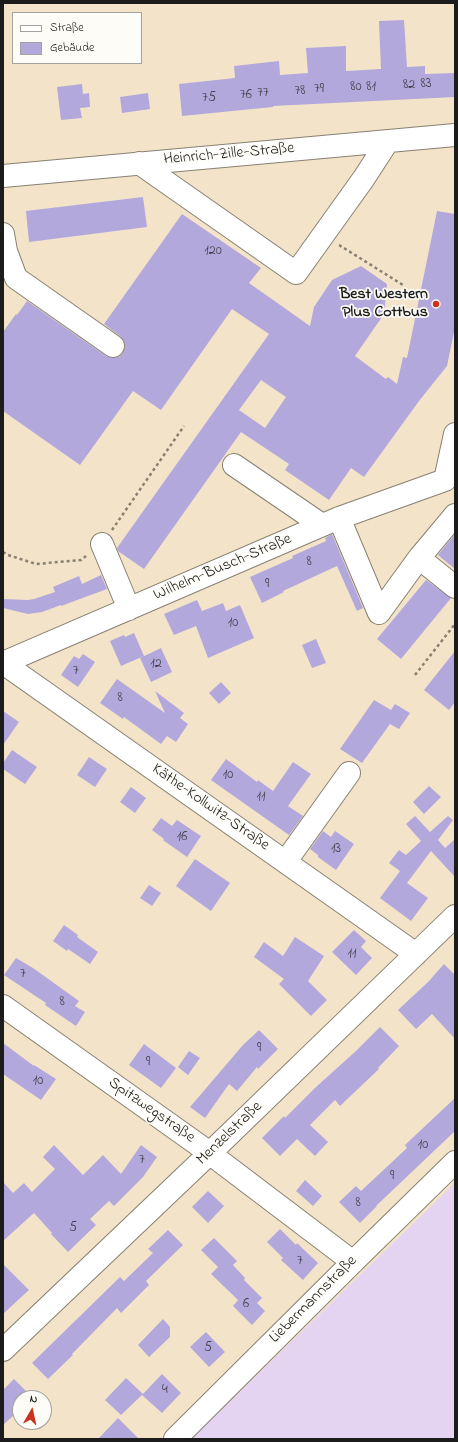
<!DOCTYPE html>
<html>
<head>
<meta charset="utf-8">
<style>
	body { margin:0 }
	#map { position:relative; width:458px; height:1442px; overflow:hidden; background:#f3e4c9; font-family:"Indie Flower",sans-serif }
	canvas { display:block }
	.frame { position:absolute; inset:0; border:4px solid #1c1c1c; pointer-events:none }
	.legend { position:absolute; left:12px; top:12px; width:130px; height:52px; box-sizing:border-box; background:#fdfcf7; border:1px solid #a3a29f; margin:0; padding:5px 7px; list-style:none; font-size:12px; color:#1c1c1c }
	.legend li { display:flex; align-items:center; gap:8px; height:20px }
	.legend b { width:20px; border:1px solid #a3a29f }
	.north { position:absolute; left:12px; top:1390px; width:40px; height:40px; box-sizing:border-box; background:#fdfcf7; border:1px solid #a3a29f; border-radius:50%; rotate:9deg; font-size:11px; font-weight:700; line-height:16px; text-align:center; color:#1c1c1c }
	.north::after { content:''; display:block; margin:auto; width:14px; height:18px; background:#c8321e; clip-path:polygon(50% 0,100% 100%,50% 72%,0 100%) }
</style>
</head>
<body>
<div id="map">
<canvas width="458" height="1442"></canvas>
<div class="frame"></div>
<ul class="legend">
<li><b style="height:5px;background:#fff"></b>Straße</li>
<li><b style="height:11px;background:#b2a8dc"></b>Gebäude</li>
</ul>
<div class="north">N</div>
</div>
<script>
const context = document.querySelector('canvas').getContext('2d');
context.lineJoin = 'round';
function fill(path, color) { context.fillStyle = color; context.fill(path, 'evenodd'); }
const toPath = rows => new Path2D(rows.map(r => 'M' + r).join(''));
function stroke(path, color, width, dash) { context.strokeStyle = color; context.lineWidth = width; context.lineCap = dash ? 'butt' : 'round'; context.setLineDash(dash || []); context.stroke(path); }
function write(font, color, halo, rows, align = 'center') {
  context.font = font + ' "Indie Flower",sans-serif'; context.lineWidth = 3.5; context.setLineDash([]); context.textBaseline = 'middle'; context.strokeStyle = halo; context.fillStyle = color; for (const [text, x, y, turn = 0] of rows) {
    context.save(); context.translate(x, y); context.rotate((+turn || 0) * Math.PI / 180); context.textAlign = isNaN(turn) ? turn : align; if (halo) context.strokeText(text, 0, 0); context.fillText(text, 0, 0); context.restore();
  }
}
const built = toPath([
	[455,1183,455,1439,191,1439,360,1275]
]);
const building = toPath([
	[404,20,407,67,425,66,425,74,455,73,455,97,273,106,273,107,182,116,179,84,235,78,234,66,279,61,280,75,308,73,306,48,346,46,346,71,381,69,379,21],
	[82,84,83,94,89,93,90,107,80,108,82,118,61,120,57,87],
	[148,93,150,109,122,113,120,97],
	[143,197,147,227,29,242,26,211],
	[437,211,455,214,455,327,447,366,419,401,364,477,351,468,329,500,285,470,289,464,241,432,144,569,118,551,117,548,269,334,232,309,161,410,133,391,80,465,3,411,3,332,16,314,17,315,27,301,106,356,112,358,119,357,123,353,125,347,124,341,120,336,104,324,182,214,261,268,249,283,310,326,314,307,332,280,361,266,387,284,384,314,355,356,386,379,388,377,397,384,403,357,407,358],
	[261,380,286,397,265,428,239,410],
	[332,534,363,608,357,611,337,566,283,591,284,592,262,603,250,577,293,558,292,556,326,541,325,538],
	[455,534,455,569,438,555],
	[101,575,107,589,61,606,61,605,42,612,28,614,3,608,3,599,28,600,34,599,55,592,53,587,79,576,82,584],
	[426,580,451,598,401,659,377,639],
	[197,600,202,611,223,603,226,611,240,605,254,638,208,658,196,626,174,635,164,614],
	[134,633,144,656,121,666,110,641,124,635,125,637],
	[316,639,326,663,312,668,302,645],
	[161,648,172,672,151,682,140,658],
	[455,651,455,702,449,710,424,690],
	[83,654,95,662,78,687,61,675,74,656,79,659],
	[117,679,165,713,155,691,184,713,180,718,188,724,176,742,167,736,161,744,124,717,123,719,100,703],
	[221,682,231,693,219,704,209,693],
	[374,700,391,710,395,704,410,713,399,729,390,724,362,763,340,749],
	[3,711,19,722,3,745],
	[12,750,37,767,25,784,3,769,3,763],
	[89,757,107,769,95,787,77,775],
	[226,759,257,782,258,780,273,791,293,762,311,774,288,806,303,816,289,835,211,780],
	[429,786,441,797,424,814,413,802],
	[131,787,146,798,135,813,120,802],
	[415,816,430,832,448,816,453,820,438,840,445,848,455,839,455,877,431,851,407,883,428,898,411,921,380,898,400,871,389,863,399,850,406,855,421,841,406,824],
	[161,818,172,826,177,820,201,836,187,857,163,840,164,839,152,830],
	[323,831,331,837,335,831,354,844,336,870,318,857,318,855,310,849],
	[195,859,230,883,211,911,176,886],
	[149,885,161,893,152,906,140,898],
	[64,925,78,935,77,937,98,952,90,964,68,949,67,951,53,941],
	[354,930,366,941,361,947,372,958,356,975,332,952],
	[295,937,324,956,308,981,327,1000,311,1016,279,984,284,979,254,957,264,942,283,956],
	[16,958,33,968,79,1001,75,1006,85,1012,76,1026,45,1005,46,1003,4,975],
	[444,964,455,975,455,1039,432,1014,416,1029,398,1010,428,982],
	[380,1027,399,1046,378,1068,379,1069,340,1106,335,1100,310,1125,328,1142,315,1156,297,1139,280,1156,262,1138,284,1116,285,1118,316,1087,356,1051],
	[259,1030,278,1049,258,1069,257,1067,237,1091,229,1084,205,1118,190,1107,243,1045],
	[3,1043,34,1066,34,1065,56,1079,41,1100,3,1074],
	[144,1044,176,1068,161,1088,129,1065],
	[189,1051,200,1058,188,1075,178,1067],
	[455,1098,455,1131,376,1206,377,1206,360,1223,339,1202,356,1186,361,1191,407,1148,405,1145],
	[54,1145,83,1175,103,1155,121,1174,141,1145,157,1157,143,1177,114,1206,109,1201,90,1219,96,1225,68,1252,51,1234,52,1233,34,1213,3,1241,3,1182,13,1193,24,1183,32,1192,55,1169,43,1157],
	[305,1180,322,1196,313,1206,296,1191],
	[208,1191,224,1206,208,1223,192,1207],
	[280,1229,296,1245,297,1243,318,1263,303,1280,281,1260,283,1258,267,1242],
	[168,1230,183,1245,146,1281,149,1285,121,1313,117,1308,72,1354,73,1355,48,1379,32,1363,120,1277,124,1281,153,1253,148,1249],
	[214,1238,237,1261,233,1265,245,1278,244,1280,262,1298,257,1303,265,1311,252,1325,233,1306,238,1300,211,1274,218,1267,201,1250],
	[3,1264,29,1290,3,1314],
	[163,1319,170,1327,170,1337,149,1357,138,1345],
	[206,1332,225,1352,209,1367,190,1347],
	[162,1374,181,1393,162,1413,142,1395],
	[126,1378,143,1394,121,1415,105,1400],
	[14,1379,33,1398,20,1398,20,1420,14,1415,3,1425,3,1390],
	[118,1418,139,1439,98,1439]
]);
const path = toPath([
	[339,245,403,285],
	[112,530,184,426],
	[3,552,8,555,36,564,81,560,86,556],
	[415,675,455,624]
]);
const minor = toPath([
	[139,163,296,273,364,178,388,141],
	[3,176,455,135],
	[3,234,6,251,16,278,113,346],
	[234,465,322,525],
	[445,480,455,434],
	[455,515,419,558,455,587],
	[339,518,379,613,419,558],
	[102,544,129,609],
	[3,663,416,954],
	[3,663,339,518,445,480],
	[286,861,349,773],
	[3,1006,200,1146,353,1262],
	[3,1350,210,1153,455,916],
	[175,1439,353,1262,455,1162]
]);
const markers = [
	[436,304,4,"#c8321e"]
];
const numberNames = [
	["83",426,85],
	["82",409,86],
	["80",356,88],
	["81",371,88],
	["79",319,90],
	["78",300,92],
	["77",263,94],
	["76",246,96],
	["75",209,99],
	["120",213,252],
	["8",309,563],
	["9",267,585],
	["10",233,624],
	["12",156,665],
	["7",76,672],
	["8",120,699],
	["10",228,776],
	["11",261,798],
	["16",182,838],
	["13",336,850],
	["11",352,955],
	["7",23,975],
	["8",62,1003],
	["9",259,1049],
	["9",148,1063],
	["10",38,1082],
	["10",423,1146],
	["7",142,1161],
	["9",392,1177],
	["8",358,1204],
	["5",73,1229],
	["7",300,1262],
	["6",246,1305],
	["5",208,1349],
	["4",165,1391]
];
const streetNames = [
	["Heinrich-Zille-Straße",229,155,-5],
	["Wilhelm-Busch-Straße",223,568,-23],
	["Käthe-Kollwitz-Straße",210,808,35],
	["Spitzwegstraße",151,1111,35],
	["Menzelstraße",230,1134,-44],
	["Liebermannstraße",314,1300,-45]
];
const poiNames = [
	["Best Western",428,295],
	["Plus Cottbus",428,313]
];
fill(built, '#e4d3f1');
fill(building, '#b2a8dc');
stroke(minor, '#888072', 24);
stroke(path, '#888072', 2.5, [3, 3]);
stroke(minor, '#fff', 22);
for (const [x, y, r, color] of markers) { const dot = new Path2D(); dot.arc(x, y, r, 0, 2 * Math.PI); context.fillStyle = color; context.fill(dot); stroke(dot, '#fdfcf7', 1.5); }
write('14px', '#423f4c', null, numberNames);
write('16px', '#1c1c1c', '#fdfcf7', streetNames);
write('bold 16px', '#1c1c1c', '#fdfcf7', poiNames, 'right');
</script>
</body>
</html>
